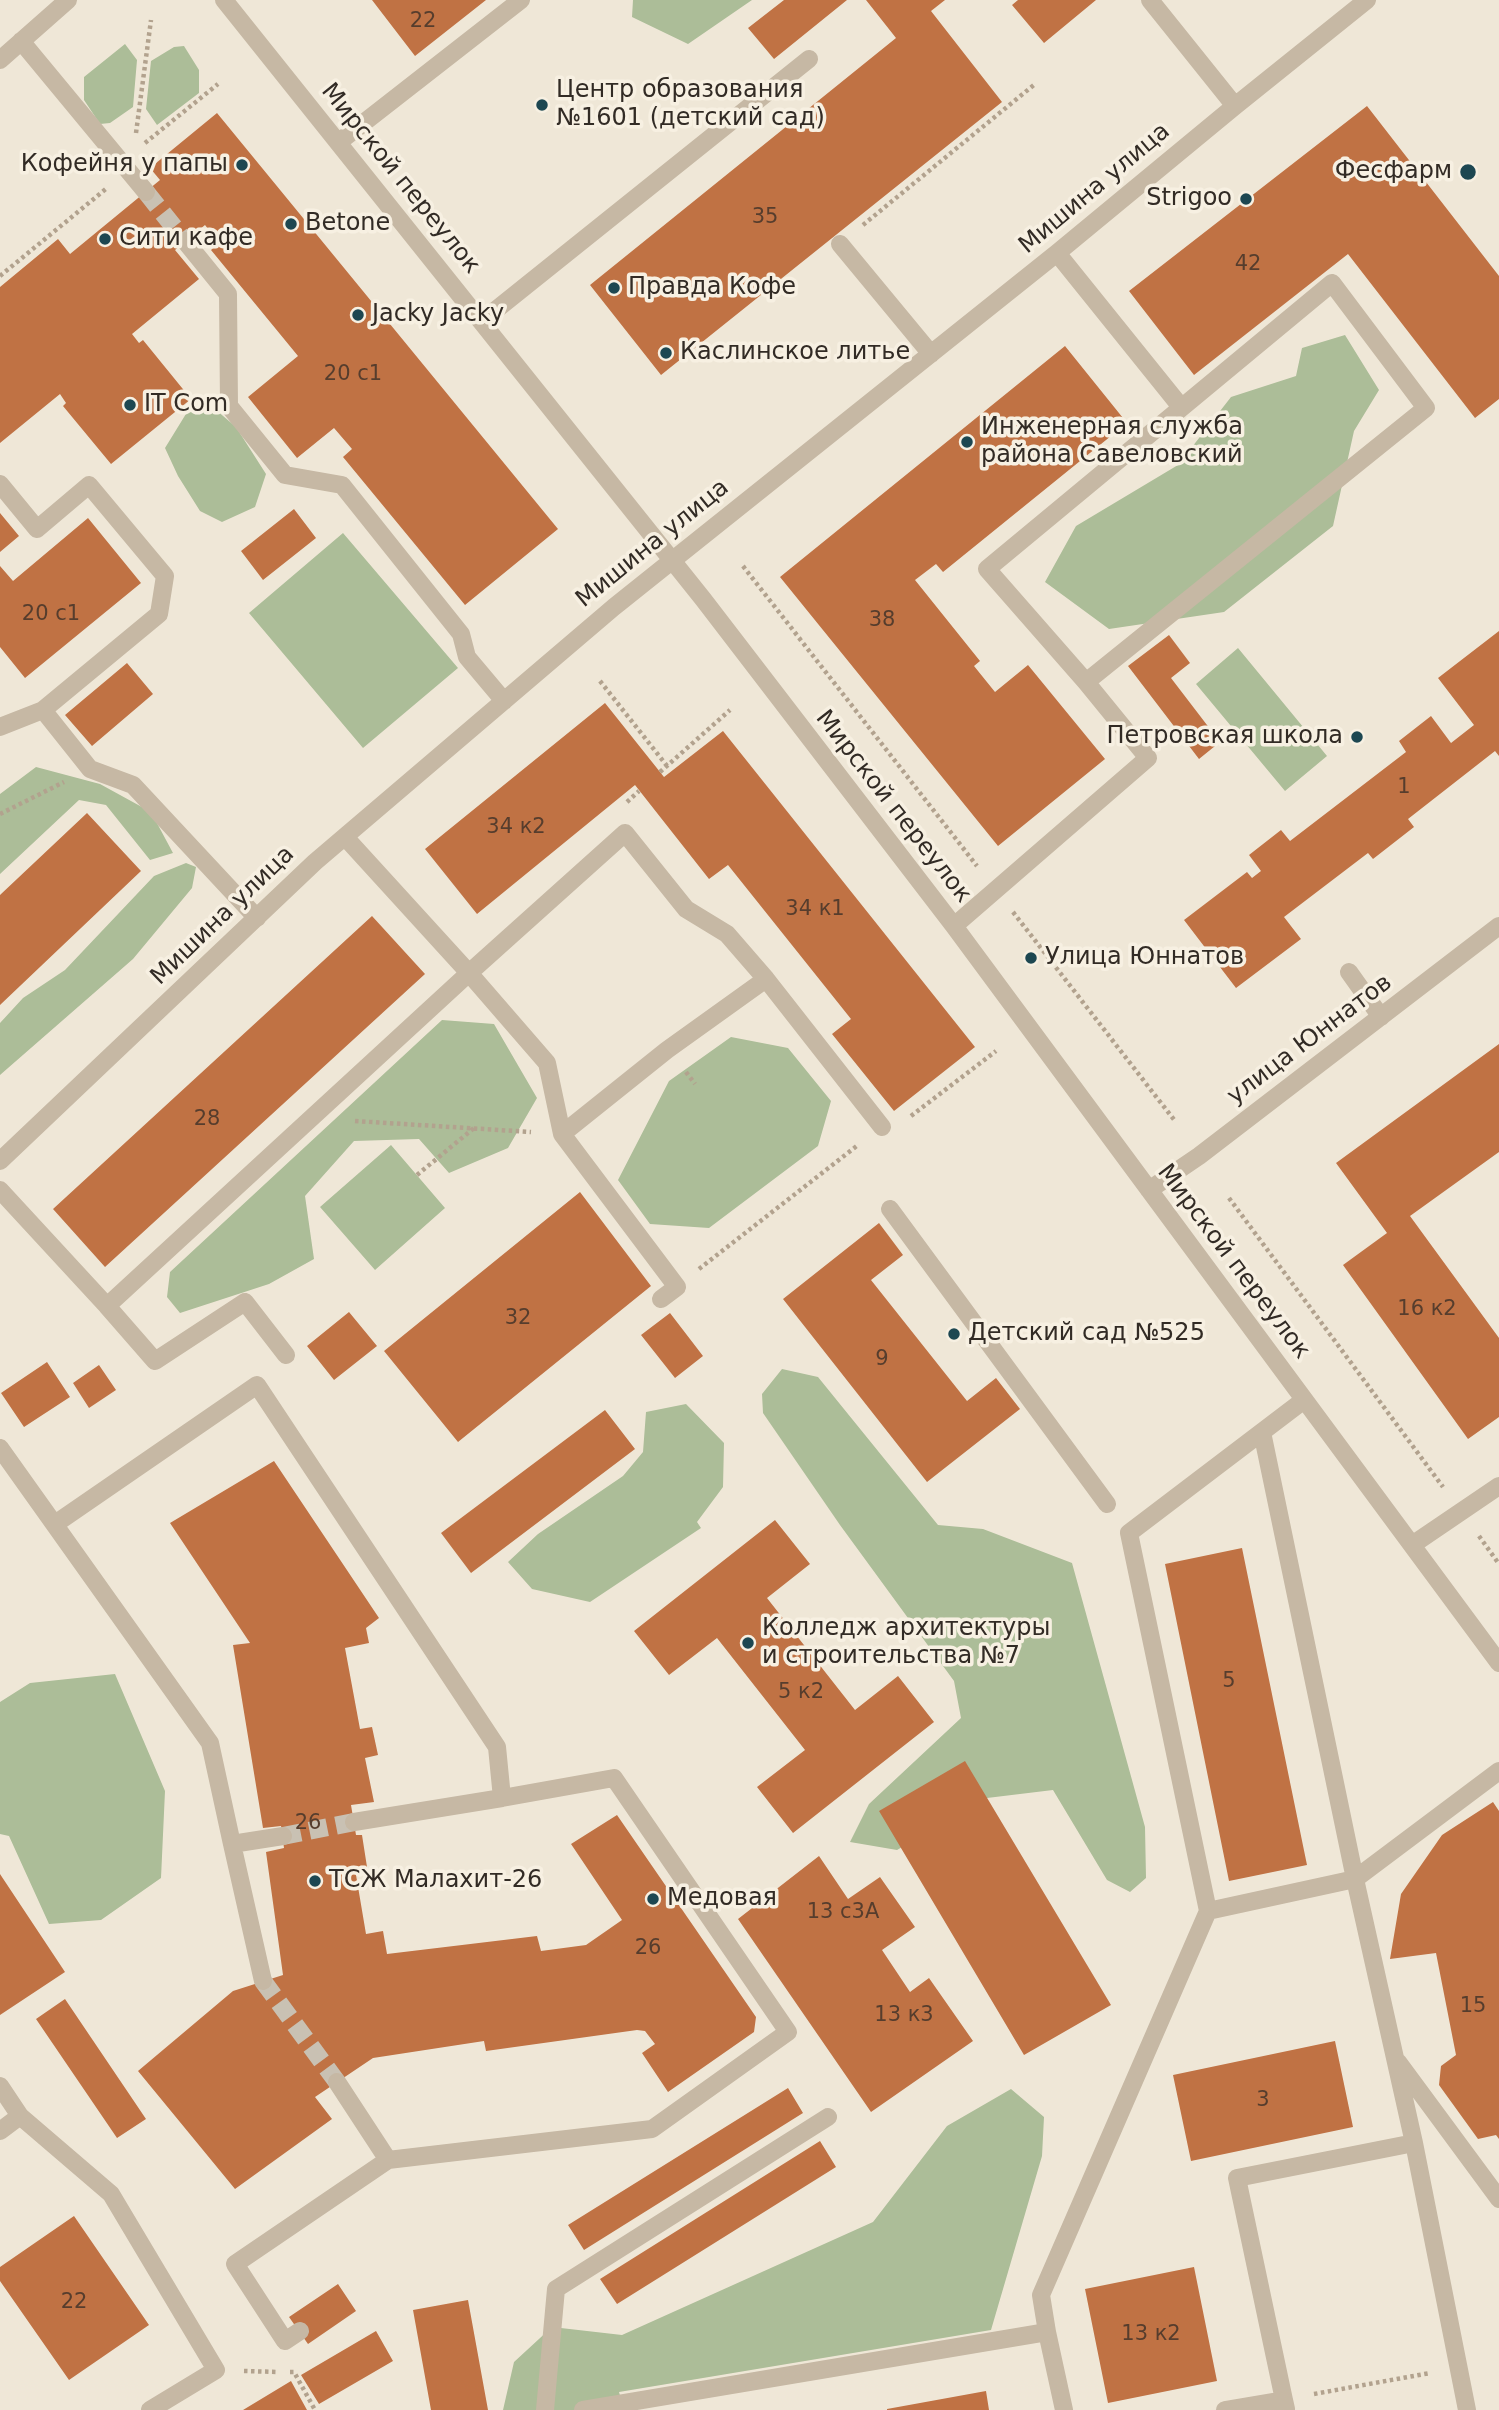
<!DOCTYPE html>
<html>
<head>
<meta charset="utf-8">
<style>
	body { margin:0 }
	canvas { display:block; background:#efe7d7 }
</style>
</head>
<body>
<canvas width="1499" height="2410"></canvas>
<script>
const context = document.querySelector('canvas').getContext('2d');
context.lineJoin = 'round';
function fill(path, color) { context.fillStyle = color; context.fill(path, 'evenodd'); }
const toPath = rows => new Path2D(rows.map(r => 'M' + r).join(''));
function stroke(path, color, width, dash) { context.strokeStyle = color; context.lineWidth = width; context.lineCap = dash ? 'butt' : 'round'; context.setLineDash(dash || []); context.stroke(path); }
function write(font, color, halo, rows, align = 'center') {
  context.font = font + ' "DejaVu Sans",sans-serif'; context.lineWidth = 7; context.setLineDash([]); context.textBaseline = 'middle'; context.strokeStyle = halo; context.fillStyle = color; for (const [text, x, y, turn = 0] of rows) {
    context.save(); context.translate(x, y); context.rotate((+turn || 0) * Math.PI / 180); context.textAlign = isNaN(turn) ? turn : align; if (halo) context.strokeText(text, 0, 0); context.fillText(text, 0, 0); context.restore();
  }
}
const green = toPath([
	[633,0,752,0,688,44,632,17],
	[125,44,137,60,133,107,110,123,100,124,84,100,84,77],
	[184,46,199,70,199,93,157,125,146,109,151,61,174,47],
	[1345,335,1379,390,1354,431,1333,526,1224,612,1109,629,1045,582,1076,526,1178,465,1231,397,1296,376,1302,348],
	[209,404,236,427,266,474,255,507,222,522,200,511,178,476,165,448,189,409],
	[343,533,458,668,363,748,249,613],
	[1238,648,1327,756,1285,791,1196,684],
	[36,767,100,784,151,812,173,853,150,860,106,805,79,800,0,874,0,794],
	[186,863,196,867,192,888,133,959,0,1075,0,1023,23,998,65,970,154,876],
	[442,1020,494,1024,537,1098,508,1148,449,1173,419,1139,354,1141,305,1196,314,1259,269,1284,180,1313,167,1297,170,1272],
	[731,1037,788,1048,831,1101,818,1146,709,1228,650,1224,618,1180,669,1081],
	[391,1145,445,1208,375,1270,320,1207],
	[782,1369,818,1377,938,1525,983,1529,1072,1563,1145,1827,1146,1878,1130,1892,1107,1880,1053,1790,987,1798,897,1850,850,1842,869,1804,961,1718,954,1681,840,1525,763,1413,762,1394],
	[686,1404,724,1443,723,1487,697,1522,701,1528,590,1602,532,1589,508,1562,538,1534,623,1476,643,1452,646,1412],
	[115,1674,165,1791,161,1878,101,1920,49,1924,9,1836,0,1834,0,1702,30,1683],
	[1011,2089,1044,2117,1042,2156,991,2330,619,2392,624,2410,503,2410,514,2362,552,2327,622,2335,873,2222,947,2126]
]);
const building = toPath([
	[372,0,486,0,415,56],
	[784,0,847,0,774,59,748,28],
	[866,0,945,0,931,11,1002,102,661,375,590,285,896,38],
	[1018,0,1096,0,1044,43,1012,5],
	[1367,106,1499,276,1499,399,1475,418,1348,254,1194,375,1129,291],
	[217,113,558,529,465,605,343,457,352,449,334,428,297,458,248,397,298,356,211,250,219,243,205,225,175,250,199,279,132,334,139,343,143,340,191,399,111,464,63,406,66,403,60,394,0,443,0,287,58,239,70,254,160,180,150,168],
	[1065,346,1127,423,943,572,936,564,915,580,980,661,974,666,995,692,1028,665,1105,759,998,846,780,577],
	[294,509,316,538,263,580,241,551],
	[0,513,19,536,0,552],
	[88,518,141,583,25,678,0,647,0,566,13,581],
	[1499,631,1499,756,1495,751,1408,819,1414,827,1373,859,1368,853,1284,917,1301,939,1236,988,1184,920,1247,872,1252,878,1261,871,1249,855,1281,830,1290,841,1406,752,1399,741,1431,716,1451,743,1474,725,1438,678],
	[1169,635,1190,663,1171,678,1220,742,1199,759,1128,666],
	[127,663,153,694,92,746,65,715],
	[605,703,664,777,723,731,975,1047,894,1111,832,1034,851,1019,728,865,709,879,635,785,477,914,425,849],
	[87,813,141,871,0,1005,0,895],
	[372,916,425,974,105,1267,53,1209],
	[1499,1044,1499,1152,1410,1216,1499,1338,1499,1417,1468,1439,1343,1265,1387,1233,1336,1163],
	[580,1192,651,1286,458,1442,384,1351],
	[879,1223,903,1255,871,1280,967,1401,996,1378,1020,1409,927,1482,783,1299],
	[349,1312,377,1346,334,1380,307,1346],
	[670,1313,703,1356,675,1378,641,1335],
	[47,1362,70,1397,24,1427,1,1393],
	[99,1365,116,1390,89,1408,73,1383],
	[605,1410,635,1449,471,1573,441,1533],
	[274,1461,379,1618,366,1628,369,1643,345,1648,360,1729,372,1727,378,1755,365,1758,374,1802,351,1805,356,1835,362,1835,367,1867,355,1869,366,1934,383,1931,387,1954,537,1936,541,1951,586,1945,622,1920,571,1844,617,1815,756,2017,754,2032,668,2092,642,2053,655,2044,645,2031,637,2030,486,2051,484,2041,373,2058,315,2097,332,2119,235,2189,138,2071,233,1991,283,1975,266,1852,284,1848,281,1826,263,1828,233,1645,250,1643,170,1523],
	[775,1520,810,1564,767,1598,855,1710,898,1676,934,1722,793,1833,757,1787,805,1750,717,1638,669,1675,634,1631],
	[1242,1548,1307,1865,1229,1881,1165,1564],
	[965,1761,1111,2005,1024,2055,879,1811],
	[1493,1802,1499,1811,1499,2139,1496,2135,1478,2139,1439,2085,1441,2066,1456,2055,1436,1953,1390,1959,1401,1894,1442,1835],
	[819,1856,848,1899,880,1877,915,1927,882,1950,910,1992,929,1978,973,2041,871,2112,738,1919],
	[0,1874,65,1972,0,2015],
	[65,1999,146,2119,117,2138,36,2019],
	[1335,2041,1353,2127,1191,2161,1173,2075],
	[788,2088,803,2113,584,2250,568,2225],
	[820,2141,836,2167,617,2304,600,2279],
	[74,2216,149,2325,69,2380,0,2281,0,2267],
	[1194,2267,1217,2381,1108,2403,1085,2289],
	[338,2284,356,2311,308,2344,289,2317],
	[468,2300,488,2410,431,2410,413,2310],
	[376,2331,393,2361,319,2404,301,2375],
	[291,2381,307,2410,243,2410],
	[986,2391,989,2410,887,2410,887,2409]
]);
const minorTunnel = toPath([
	[146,192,185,241],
	[283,1836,354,1822],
	[263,1981,337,2082]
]);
const path = toPath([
	[136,133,151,20],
	[145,143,218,84],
	[863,225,1035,84],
	[0,276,107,188],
	[743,566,977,866],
	[600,681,667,766],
	[660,772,730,710],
	[627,802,639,791],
	[0,814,64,782],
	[1013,912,1175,1121],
	[686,1072,695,1084],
	[911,1116,996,1051],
	[355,1121,531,1132],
	[417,1175,474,1128],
	[1229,1198,1443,1487],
	[699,1269,858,1145],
	[1479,1536,1499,1564],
	[244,2371,278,2372],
	[290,2372,294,2372,315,2410],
	[1314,2394,1430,2373]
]);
const minor = toPath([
	[224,0,703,599,954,926,1499,1663],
	[1150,0,1235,106],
	[21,41,146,192],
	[0,60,68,0],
	[339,142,521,0],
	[185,241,228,294,229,406,285,475,342,485,461,634,467,657,504,701],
	[840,244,931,354],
	[1057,253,1181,407],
	[482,321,809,59],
	[0,484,37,529,89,485,165,576,159,614,43,710,0,727],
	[43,710,90,769,133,785,257,918],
	[954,926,1148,758,1086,682,1426,408,1332,283,987,569,1086,682],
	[1349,972,1381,1017],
	[562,1134,667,1050,766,979],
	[0,1161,315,862,614,607,1057,253,1235,106,1367,0],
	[0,1190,107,1306,469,973,345,837],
	[1149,1190,1199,1156,1499,926],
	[890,1209,1107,1504],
	[661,1299,677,1287,562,1134,547,1063,469,973,625,833,686,909,727,934,766,979,882,1127],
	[107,1306,155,1361,245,1302,286,1355],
	[1262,1432,1355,1879,1414,2143,1467,2410],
	[0,1448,210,1743,232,1844,283,1836],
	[55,1524,257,1385,497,1747,502,1798,354,1822],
	[1412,1545,1499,1486],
	[232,1844,263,1981],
	[1208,1911,1355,1879,1499,1771],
	[1398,2062,1499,2199],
	[337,2082,388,2160],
	[0,2086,20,2116,0,2131],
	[20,2116,111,2194,216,2370,150,2410],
	[300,2331,285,2341,235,2264,388,2160,652,2129,788,2032,614,1778,502,1798],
	[1047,2332,1041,2295,1208,1911,1129,1533,1304,1400],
	[1284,2400,1237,2178,1414,2143],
	[545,2410,556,2289,828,2117],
	[583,2410,1047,2332,1064,2410],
	[1225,2410,1284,2400,1286,2409]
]);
const markers = [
	[542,105,7,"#1d4751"],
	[242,165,7,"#1d4751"],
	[1468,172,9,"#1d4751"],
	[1246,199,7,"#1d4751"],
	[291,224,7,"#1d4751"],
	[105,239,7,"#1d4751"],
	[614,288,7,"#1d4751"],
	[358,315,7,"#1d4751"],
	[666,353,7,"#1d4751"],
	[130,405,7,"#1d4751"],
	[967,442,7,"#1d4751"],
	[1357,737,7,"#1d4751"],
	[1031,958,7,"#1d4751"],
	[954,1334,7,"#1d4751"],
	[748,1643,7,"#1d4751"],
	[315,1881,7,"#1d4751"],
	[653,1899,7,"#1d4751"]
];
const numberNames = [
	["22",423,22],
	["35",765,218],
	["42",1248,265],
	["20 с1",353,375],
	["20 с1",51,615],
	["38",882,621],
	["1",1404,788],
	["34 к2",516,828],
	["34 к1",815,910],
	["28",207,1120],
	["16 к2",1427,1310],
	["32",518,1319],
	["9",882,1360],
	["5",1229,1682],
	["5 к2",801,1693],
	["26",308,1824],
	["13 с3А",843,1913],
	["26",648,1949],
	["15",1473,2007],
	["13 к3",904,2016],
	["3",1263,2101],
	["22",74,2303],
	["13 к2",1151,2335]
];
const poiNames = [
	["Центр образования",556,91],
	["№1601 (детский сад)",556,119],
	["Кофейня у папы",228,165,"right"],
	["Фесфарм",1452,172,"right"],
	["Strigoo",1232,199,"right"],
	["Betone",305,224],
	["Сити кафе",119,239],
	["Правда Кофе",628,288],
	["Jacky Jacky",372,315],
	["Каслинское литье",680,353],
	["IT Com",144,405],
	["Инженерная служба",981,428],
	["района Савеловский",981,456],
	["Петровская школа",1343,737,"right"],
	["Улица Юннатов",1045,958],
	["Детский сад №525",968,1334],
	["Колледж архитектуры",762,1629],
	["и строительства №7",762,1657],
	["ТСЖ Малахит-26",329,1881],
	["Медовая",667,1899]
];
const streetNames = [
	["Мирской переулок",400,179,51],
	["Мишина улица",1095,189,-40],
	["Мишина улица",653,544,-39],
	["Мирской переулок",893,807,52],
	["Мишина улица",223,916,-44],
	["улица Юннатов",1310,1040,-37],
	["Мирской переулок",1233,1262,53]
];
fill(green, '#acbd98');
fill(building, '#c07244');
stroke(minorTunnel, '#c9c1b3', 18, [18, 9]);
stroke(path, '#b2a28e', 4.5, [3.5, 3.5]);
stroke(minor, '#c6b8a4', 18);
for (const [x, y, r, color] of markers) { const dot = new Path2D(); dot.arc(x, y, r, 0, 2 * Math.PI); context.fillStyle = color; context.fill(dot); stroke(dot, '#f7f0e2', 2.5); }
write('21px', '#563d2d', null, numberNames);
write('24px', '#322b25', '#f7f0e2', poiNames, 'left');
write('24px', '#322b25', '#f7f0e2', streetNames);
</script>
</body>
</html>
